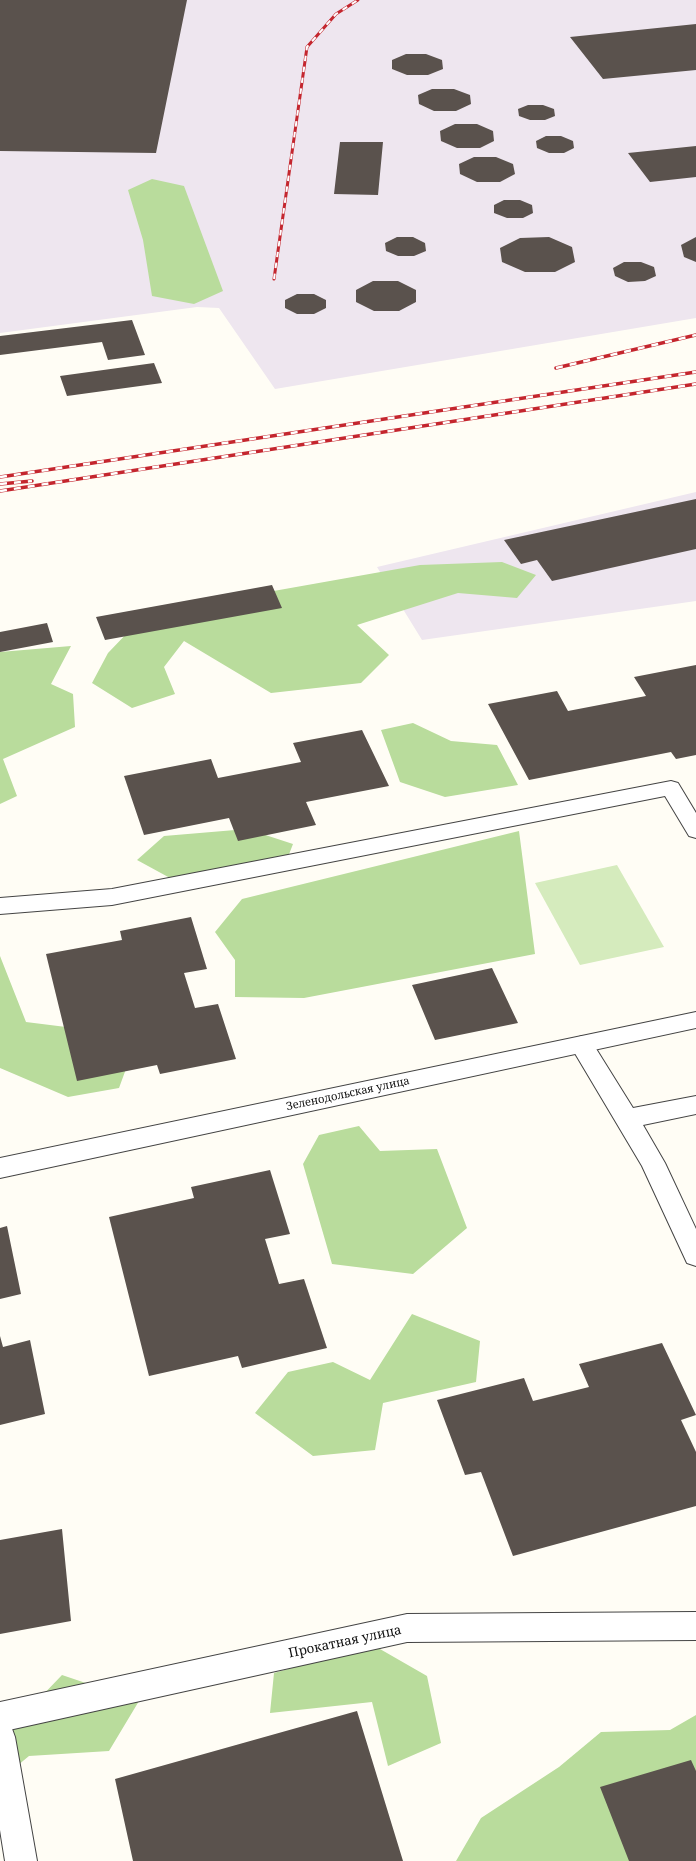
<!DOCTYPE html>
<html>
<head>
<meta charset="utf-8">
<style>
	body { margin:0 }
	canvas { display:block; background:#fffdf5 }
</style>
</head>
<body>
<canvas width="696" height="1861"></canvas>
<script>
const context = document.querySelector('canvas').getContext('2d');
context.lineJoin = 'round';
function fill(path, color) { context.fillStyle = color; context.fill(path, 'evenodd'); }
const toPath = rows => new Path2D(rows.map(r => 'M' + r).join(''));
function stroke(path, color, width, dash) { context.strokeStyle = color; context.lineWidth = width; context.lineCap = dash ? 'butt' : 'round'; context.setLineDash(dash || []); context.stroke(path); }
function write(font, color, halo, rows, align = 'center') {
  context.font = font + ' "Noto Serif",serif'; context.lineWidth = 4; context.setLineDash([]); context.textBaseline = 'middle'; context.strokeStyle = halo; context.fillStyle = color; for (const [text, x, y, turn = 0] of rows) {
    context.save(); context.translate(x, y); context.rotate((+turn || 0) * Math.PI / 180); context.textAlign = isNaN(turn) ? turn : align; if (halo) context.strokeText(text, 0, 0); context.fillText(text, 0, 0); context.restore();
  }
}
const industrial = toPath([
	[0,0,696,0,696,318,275,389,219,308,197,307,0,333],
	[696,492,696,601,422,640,377,567]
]);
const green = toPath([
	[617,865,664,947,580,965,535,883]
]);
const forest = toPath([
	[152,179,184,186,223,291,194,304,152,296,143,240,128,190],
	[502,562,536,575,517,598,458,593,357,625,389,655,361,683,271,693,184,641,164,667,175,694,132,708,92,683,108,653,131,629,161,611,420,565],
	[71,646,51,684,73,694,75,727,3,759,17,796,0,804,0,652],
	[413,723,451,741,497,745,518,785,445,797,400,782,381,730],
	[247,829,293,844,286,862,170,878,137,860,164,836],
	[519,831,535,954,304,998,235,997,235,960,215,932,242,899],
	[0,956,26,1022,82,1029,130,1058,119,1088,68,1097,0,1068],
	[359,1126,380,1151,437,1149,467,1228,413,1274,332,1264,303,1164,319,1135],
	[412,1314,480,1341,476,1382,383,1403,375,1450,313,1456,255,1413,288,1372,333,1362,370,1380],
	[373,1645,427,1676,441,1743,388,1766,372,1702,270,1713,274,1673],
	[62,1675,139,1701,109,1751,29,1756,0,1780,12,1727],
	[696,1715,696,1861,456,1861,481,1818,559,1767,601,1732,670,1730]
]);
const building = toPath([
	[0,0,187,0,156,153,0,151],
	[696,24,696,70,603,79,570,37],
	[406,54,426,54,442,60,443,69,428,75,407,75,392,69,392,60],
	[432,89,454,89,470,95,471,104,456,111,434,111,419,104,418,95],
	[528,105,543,105,554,109,555,116,545,120,530,120,519,116,518,109],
	[455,124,477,124,493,131,494,141,480,148,457,148,441,141,440,131],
	[546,136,561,136,573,141,574,148,564,153,549,153,537,148,536,141],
	[340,142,383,142,378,195,334,194],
	[696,146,696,177,650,182,628,153],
	[474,157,496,157,513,164,515,174,500,182,477,182,460,174,459,164],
	[504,200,520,200,532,205,533,213,523,218,507,218,494,213,494,205],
	[397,237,413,237,425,243,426,251,414,256,398,256,386,251,385,243],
	[549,237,572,247,575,262,555,272,525,272,502,262,500,248,520,238],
	[696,237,696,262,684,257,681,245],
	[624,262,641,262,654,267,656,276,645,281,628,282,615,276,613,268],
	[373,281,398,281,416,290,416,302,399,311,374,311,356,302,356,290],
	[297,294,314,294,326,300,326,308,314,314,297,314,285,308,285,300],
	[132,320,145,355,108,360,102,342,0,355,0,336],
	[154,363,162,383,67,396,60,376],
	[696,499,696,549,552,581,537,560,521,564,504,540],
	[272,585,282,608,105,640,96,617],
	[47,623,53,642,0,652,0,632],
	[696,665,696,755,676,759,671,752,529,780,488,704,557,691,568,711,646,696,634,677],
	[362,730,389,786,306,802,316,825,238,841,229,818,144,835,124,776,211,759,218,778,301,762,293,743],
	[191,917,207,969,184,973,195,1008,218,1004,236,1059,160,1074,157,1065,77,1081,46,954,122,940,120,931],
	[492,968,518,1023,435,1040,412,985],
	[270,1170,290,1234,265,1239,279,1284,304,1279,327,1348,242,1368,238,1356,149,1376,109,1217,194,1198,191,1187],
	[7,1226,21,1294,0,1299,0,1228],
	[0,1336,3,1347,30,1340,45,1414,0,1425],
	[662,1343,696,1415,681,1420,696,1452,696,1506,513,1556,481,1472,465,1475,437,1400,524,1378,533,1401,589,1387,579,1364],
	[62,1529,71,1621,0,1634,0,1540],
	[357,1711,403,1861,133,1861,115,1779],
	[691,1760,696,1771,696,1861,629,1861,600,1787]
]);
const service = toPath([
	[671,781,678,783,696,813,696,838,689,836,665,796,112,905,0,914,0,898,112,889,671,781],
	[582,1036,590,1039,633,1108,696,1096,696,1114,643,1125,665,1163,696,1229,696,1266,687,1263,642,1166,570,1045,574,1039,582,1036],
	[0,1722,11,1726,15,1737,37,1861,5,1861,0,1830,0,1722]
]);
const minor = toPath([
	[696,1012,696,1028,0,1178,0,1158,696,1012],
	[696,1612,696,1640,407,1642,0,1732,0,1702,407,1614,696,1612]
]);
const railFar1 = toPath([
	[274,279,307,47,336,14,358,0]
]);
const rail = toPath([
	[556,368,696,335],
	[0,477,696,372],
	[0,484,32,481],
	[0,491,696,384]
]);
const streetNames = [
	["Зеленодольская улица",348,1094,-12]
];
const nearStreetnames = [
	["Прокатная улица",345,1642,-12]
];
fill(industrial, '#eee6ef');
fill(green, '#d5ebbd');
fill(forest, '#b9dc9c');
fill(building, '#5a524d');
stroke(service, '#444', 2);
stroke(minor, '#444', 2);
fill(service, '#fff');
fill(minor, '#fff');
stroke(railFar1, '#c4262e', 3);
stroke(rail, '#c4262e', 3.5);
stroke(railFar1, '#fff', 2, [5.5]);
stroke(rail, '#fff', 2.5, [7]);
write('11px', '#111', '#fff', streetNames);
write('13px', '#111', '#fff', nearStreetnames);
</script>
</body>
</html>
